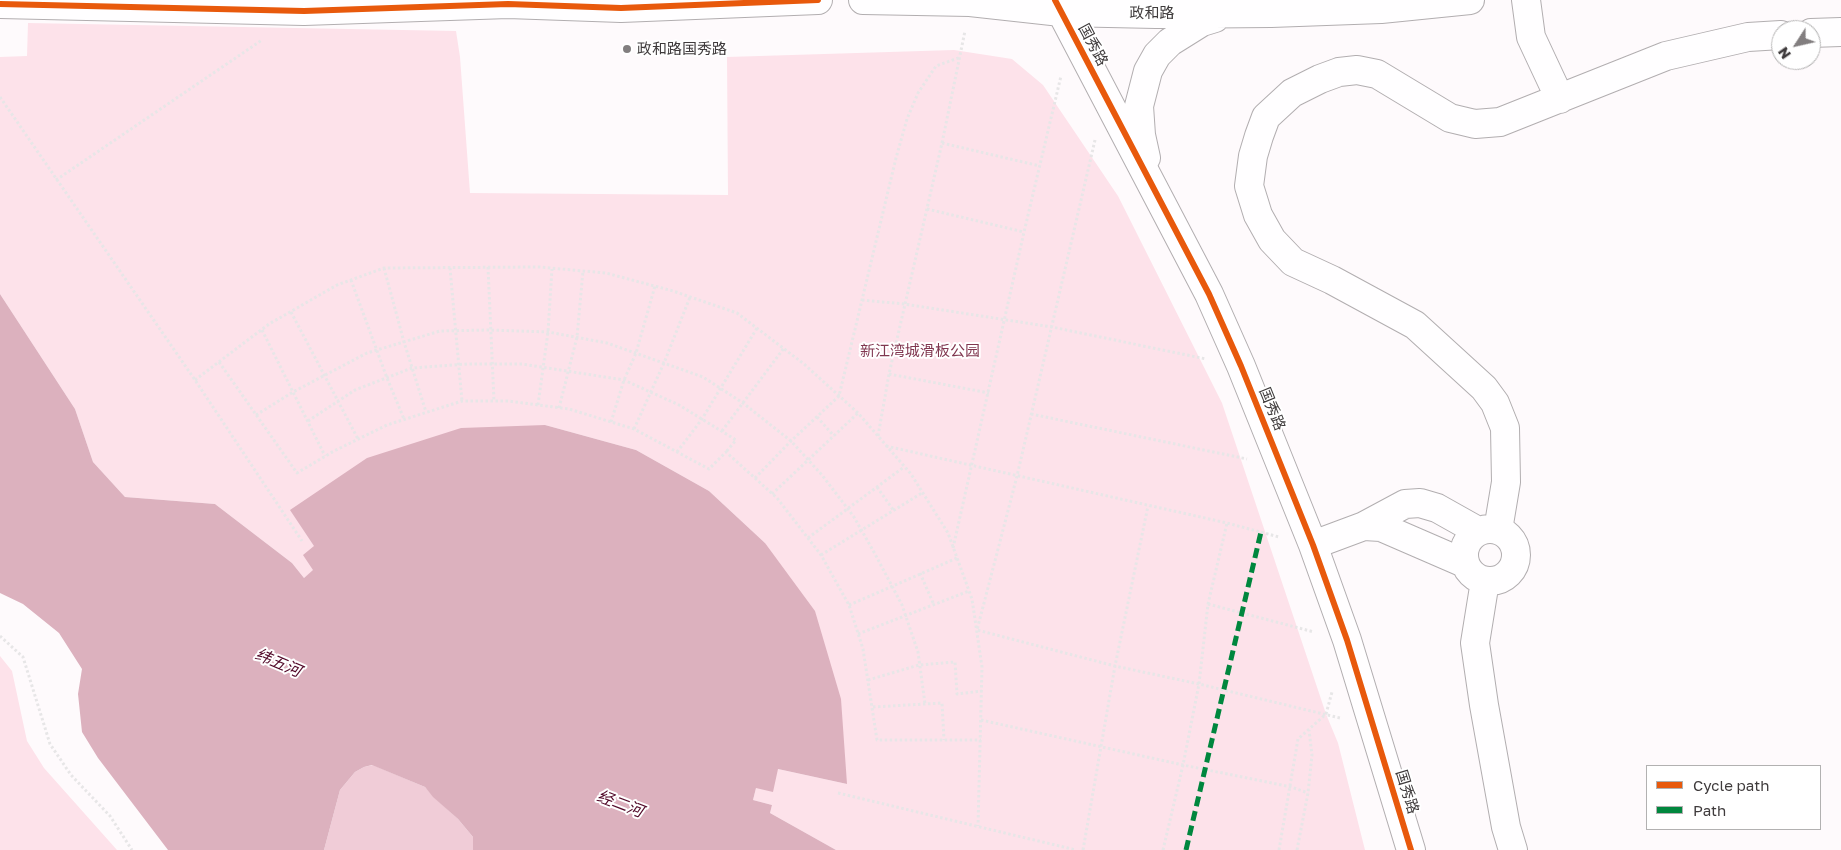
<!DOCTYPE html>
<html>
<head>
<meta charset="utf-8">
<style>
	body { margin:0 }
	#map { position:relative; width:1841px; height:850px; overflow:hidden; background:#fefafc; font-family:"Golos Text",sans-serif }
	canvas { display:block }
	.legend { position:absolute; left:1646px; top:765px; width:175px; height:65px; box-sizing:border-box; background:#fff; border:1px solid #b2b1b1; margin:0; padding:6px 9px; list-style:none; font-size:15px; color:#3f3b3c }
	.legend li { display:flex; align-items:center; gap:10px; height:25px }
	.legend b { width:25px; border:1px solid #b2b1b1 }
	.north { position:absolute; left:1771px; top:20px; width:50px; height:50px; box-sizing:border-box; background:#fff; border:1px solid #b2b1b1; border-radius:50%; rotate:235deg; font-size:14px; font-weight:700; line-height:20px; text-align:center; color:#3f3b3c }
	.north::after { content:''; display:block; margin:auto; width:18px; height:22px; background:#827e7f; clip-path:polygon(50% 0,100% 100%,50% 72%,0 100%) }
</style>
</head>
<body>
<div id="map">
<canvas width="1841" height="850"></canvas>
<ul class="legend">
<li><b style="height:6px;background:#e8590c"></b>Cycle path</li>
<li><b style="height:6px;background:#00873e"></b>Path</li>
</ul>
<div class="north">N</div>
</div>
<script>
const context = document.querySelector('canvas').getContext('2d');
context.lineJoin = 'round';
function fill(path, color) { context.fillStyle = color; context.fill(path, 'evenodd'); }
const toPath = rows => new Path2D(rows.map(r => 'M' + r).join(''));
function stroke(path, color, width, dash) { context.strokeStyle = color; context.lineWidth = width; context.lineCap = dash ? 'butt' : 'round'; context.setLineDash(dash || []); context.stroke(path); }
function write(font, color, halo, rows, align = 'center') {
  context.font = font + ' "Golos Text","Noto Sans SC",sans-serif'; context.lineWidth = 4; context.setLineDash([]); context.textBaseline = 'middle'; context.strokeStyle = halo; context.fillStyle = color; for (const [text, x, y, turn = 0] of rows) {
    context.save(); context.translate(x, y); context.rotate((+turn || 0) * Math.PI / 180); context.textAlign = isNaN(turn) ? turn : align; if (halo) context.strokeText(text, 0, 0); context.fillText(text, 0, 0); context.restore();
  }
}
const green = toPath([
	[28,23,456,31,460,57,470,193,728,195,727,57,954,50,1012,59,1043,85,1118,196,1222,403,1326,714,1338,743,1365,850,836,850,770,813,772,805,753,800,756,788,778,769,847,784,765,543,709,491,636,450,545,425,315,547,313,571,304,578,292,563,215,504,125,497,93,462,75,409,0,294,0,57,27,56],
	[0,656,12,671,27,741,44,768,117,850,0,850]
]);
const forest = toPath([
	[373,765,425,787,434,797,458,819,473,837,473,850,324,850,340,790,355,772,364,767]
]);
const water = toPath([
	[0,294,75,409,93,462,125,497,215,504,292,563,304,578,313,570,303,555,314,546,290,510,367,458,461,428,545,425,636,450,709,491,765,543,815,611,841,699,847,784,778,769,773,792,756,788,753,800,772,805,770,813,836,850,473,850,473,837,458,819,433,797,425,787,372,765,364,767,355,772,340,790,324,850,168,850,98,758,82,732,78,694,82,669,59,633,23,604,0,593]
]);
const path = toPath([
	[0,97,195,380,302,541],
	[1095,140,1017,476,977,630,1115,666,1199,684,1340,718],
	[942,143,1040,166],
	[56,180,262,40],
	[927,209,1024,232],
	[488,267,494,401],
	[384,268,404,342,426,412],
	[450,268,462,401],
	[351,280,387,378,404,419],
	[862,300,904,304,1052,327,1206,359],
	[291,312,358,439],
	[262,330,325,456],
	[219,362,297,473,334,451,387,425,462,401,508,401,569,409,634,429,709,469,726,452,777,498,821,555,849,605,863,649,877,740,981,740],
	[889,374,989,393],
	[195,380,269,324,337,285,384,268,539,267,606,273,673,291,737,313,804,364,858,413,911,474,948,533,972,599,982,667,978,826],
	[538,405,548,332,552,269],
	[559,408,577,337,583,271],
	[1031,414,1247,459],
	[256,415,293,392,367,353,440,331,490,330,548,332,607,343,703,377,743,403,791,441,822,475,854,517,875,554,902,605,918,652,925,704],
	[817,417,834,436],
	[308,421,355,390,412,368,467,364,522,364,624,380,679,405,736,440,726,452],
	[611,422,624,380,636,353,655,286],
	[634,429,664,363,690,297],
	[722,431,784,348],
	[878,436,889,374,942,143,965,31],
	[886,446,1227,523,1279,537],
	[677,452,702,419,757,328],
	[755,478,791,441,839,396,896,158,907,119,918,93,936,66,961,57],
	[877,487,894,511],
	[772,494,858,413],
	[808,538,904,467],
	[953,548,1024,232,1061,76],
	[821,555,922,493],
	[920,573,934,605],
	[1208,604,1314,632],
	[849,605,957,558],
	[858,634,969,591],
	[0,636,23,657,50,744,71,775,110,816,132,850],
	[868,680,919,665,955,662,957,694,982,691],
	[873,707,942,703,944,740],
	[981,720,1183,765,1291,787,1308,793],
	[838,793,1076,850],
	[1083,850,1115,666,1148,506],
	[1163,850,1183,765,1199,684,1208,604,1227,523],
	[1279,850,1298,739,1326,714,1332,692],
	[1297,850,1308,793,1312,755,1309,730]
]);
const minor = toPath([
	[863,0,970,2,1061,12,1156,14,1271,13,1381,9,1470,0],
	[1055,0,1209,294,1241,366,1313,545,1347,640,1411,850],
	[1526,0,1531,37,1560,99],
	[0,4,304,11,508,4,621,8,818,0],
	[1811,33,1841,32],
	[1146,158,1141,135,1139,106,1148,71,1157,55,1170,42,1202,22,1215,18],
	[1364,526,1381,527,1464,563],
	'1464 555a26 26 0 1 1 52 0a26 26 0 1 1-52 0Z',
	[1498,530,1506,482,1505,428,1495,403,1484,388,1415,325,1332,280,1293,262,1272,240,1258,215,1249,186,1253,156,1259,136,1266,117,1292,93,1320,79,1339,72,1357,70,1377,74,1450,118,1475,124,1500,122,1666,56,1748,37,1781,35],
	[1313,545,1364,526,1405,504,1420,503,1437,508,1478,531],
	[1485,581,1475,643,1484,705,1506,827,1513,850]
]);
const quiet = toPath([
	[1186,850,1261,532]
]);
const cycleway = toPath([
	[1055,0,1209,294,1241,366,1313,545,1347,640,1411,850],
	[0,4,304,11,508,4,621,8,818,0]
]);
const markers = [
	[627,49,5,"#827e7f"]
];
const streetNames = [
	["政和路",1152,13],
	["国秀路",1093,45,62],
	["国秀路",1272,409,68],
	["国秀路",1407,792,73]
];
const poiNames = [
	["政和路国秀路",637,49]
];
const parkNames = [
	["新江湾城滑板公园",920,351]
];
const waterNames = [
	["纬五河",278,663,23],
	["经二河",620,804,21]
];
fill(green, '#fde2ea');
fill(forest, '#f0ccd7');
fill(water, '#dcb1be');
stroke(minor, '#b2aeb0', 30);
stroke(path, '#e7e6e7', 3, [2.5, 2.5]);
stroke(minor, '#fffeff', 28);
stroke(quiet, '#00873e', 5, [10, 5]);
stroke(cycleway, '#e8590c', 6);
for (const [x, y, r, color] of markers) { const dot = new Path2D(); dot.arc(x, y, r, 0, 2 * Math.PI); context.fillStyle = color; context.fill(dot); stroke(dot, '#fff', 2); }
write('15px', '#3f3b3c', '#fff', streetNames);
write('15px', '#3f3b3c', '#fff', poiNames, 'left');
write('15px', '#813750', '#fff', parkNames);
write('italic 16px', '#510828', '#fff', waterNames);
</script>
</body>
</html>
